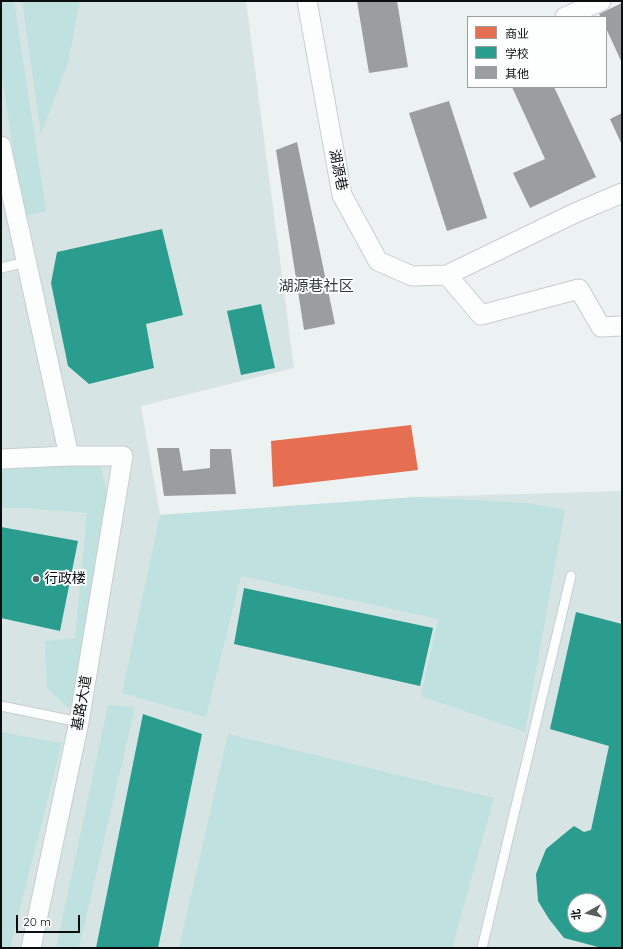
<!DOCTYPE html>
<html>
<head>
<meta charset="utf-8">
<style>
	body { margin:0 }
	#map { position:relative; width:623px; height:949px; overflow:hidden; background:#ecf1f1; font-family:Quicksand,"Noto Sans SC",sans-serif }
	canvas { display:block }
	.frame { position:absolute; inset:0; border:2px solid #0b0e0e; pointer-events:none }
	.legend { position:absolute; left:467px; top:16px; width:140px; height:72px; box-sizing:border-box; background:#fdffff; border:1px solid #9c9f9f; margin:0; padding:5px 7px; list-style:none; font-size:12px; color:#0b0e0e }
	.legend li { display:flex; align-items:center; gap:8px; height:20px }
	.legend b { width:20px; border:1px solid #9c9f9f }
	.north { position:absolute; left:567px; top:893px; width:40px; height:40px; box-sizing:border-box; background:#fdffff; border:1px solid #9c9f9f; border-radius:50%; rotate:262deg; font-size:11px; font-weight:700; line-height:16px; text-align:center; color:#0b0e0e }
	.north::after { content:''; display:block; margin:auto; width:14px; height:18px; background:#5a5d5d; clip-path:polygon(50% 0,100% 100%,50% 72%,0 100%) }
	.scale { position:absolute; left:16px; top:915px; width:64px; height:18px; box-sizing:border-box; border:2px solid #0b0e0e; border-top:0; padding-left:5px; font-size:12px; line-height:14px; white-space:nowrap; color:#0b0e0e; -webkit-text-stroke:3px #fdffff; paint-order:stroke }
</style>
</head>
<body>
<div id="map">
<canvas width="623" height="949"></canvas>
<div class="frame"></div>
<ul class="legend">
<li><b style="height:11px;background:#e76f51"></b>商业</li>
<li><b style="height:11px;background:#2a9d8f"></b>学校</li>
<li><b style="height:11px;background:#9a9e9e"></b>其他</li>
</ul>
<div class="north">北</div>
<div class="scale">20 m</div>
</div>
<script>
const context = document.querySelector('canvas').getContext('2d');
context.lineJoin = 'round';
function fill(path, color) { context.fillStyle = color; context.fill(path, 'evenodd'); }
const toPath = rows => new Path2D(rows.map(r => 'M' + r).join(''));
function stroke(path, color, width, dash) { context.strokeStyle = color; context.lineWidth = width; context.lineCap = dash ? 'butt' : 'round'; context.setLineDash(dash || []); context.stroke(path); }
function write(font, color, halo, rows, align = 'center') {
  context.font = font + ' Quicksand,"Noto Sans SC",sans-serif'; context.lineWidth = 4; context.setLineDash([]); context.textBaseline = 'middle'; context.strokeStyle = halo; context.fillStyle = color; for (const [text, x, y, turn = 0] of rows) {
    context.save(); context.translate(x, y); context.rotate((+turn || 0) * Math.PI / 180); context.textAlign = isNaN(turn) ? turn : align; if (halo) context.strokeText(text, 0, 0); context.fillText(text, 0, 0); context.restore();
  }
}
const built = toPath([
	[1,1,246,1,294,368,141,406,160,515,417,497,622,491,622,948,1,948],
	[575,901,599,901,599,925,575,925]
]);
const green = toPath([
	[1,1,14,1,46,211,23,217,1,69],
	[22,1,80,1,68,63,41,134],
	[100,462,110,508,82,681,69,709,47,688,45,641,75,638,87,513,24,508,1,508,1,465],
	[417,497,528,503,565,510,525,732,421,696,438,619,241,576,206,717,122,693,160,515],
	[108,705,135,707,79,948,56,948],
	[1,732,62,743,10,948,1,948],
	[228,734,494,798,452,948,179,948]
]);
const shops = toPath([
	[411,425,418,470,273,487,271,441]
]);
const schools = toPath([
	[162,229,183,315,146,324,154,368,89,384,68,366,51,283,57,252],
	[261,304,275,368,241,375,227,311],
	[1,527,78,541,60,631,1,618],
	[244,588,433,628,420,686,234,644],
	[576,612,622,624,622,948,602,948,564,938,549,919,538,901,536,874,546,849,564,834,574,826,584,832,591,830,609,746,550,729],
	[575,901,599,901,599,925,575,925],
	[143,714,202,734,158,948,96,948]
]);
const building = toPath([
	[357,1,397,1,408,67,369,73],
	[622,3,622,63,606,28,606,17,601,17,599,14],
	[512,87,554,87,596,177,530,208,513,173,545,159],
	[449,101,487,218,447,231,409,113],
	[622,113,622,145,610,119],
	[297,142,335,324,304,330,276,150],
	[157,448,179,448,183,471,210,468,210,449,231,449,236,494,164,496]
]);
const lane = toPath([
	[1,268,26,262],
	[1,706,79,722],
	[482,948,571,576]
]);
const street = toPath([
	[307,1,342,195,378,261,412,276,447,275,575,213,622,193],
	[565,17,601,1],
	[1,146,69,456],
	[447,275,481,315,579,289,601,327,622,326],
	[1,459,69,456,123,456,79,722,31,948]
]);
const markers = [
	[36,579,4,"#5a5d5d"]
];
const streetNames = [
	["湖源巷",338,170,79],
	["基路大道",82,703,-80]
];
const poiNames = [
	["行政楼",44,579]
];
const neighbourhoodNames = [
	["湖源巷社区",316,286]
];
fill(built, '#d7e4e4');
fill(green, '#bfe2e0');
fill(shops, '#e76f51');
fill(schools, '#2a9d8f');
fill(building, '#9a9e9e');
stroke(lane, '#c9cdcd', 11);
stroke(street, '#c9cdcd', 21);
stroke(lane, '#fcfdfd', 9);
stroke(street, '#fcfdfd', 19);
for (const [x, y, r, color] of markers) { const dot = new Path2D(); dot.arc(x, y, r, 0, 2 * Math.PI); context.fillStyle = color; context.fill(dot); stroke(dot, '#fdffff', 1.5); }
write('14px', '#0b0e0e', '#fdffff', streetNames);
write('14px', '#0b0e0e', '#fdffff', poiNames, 'left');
write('15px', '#333c3c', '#fdffff', neighbourhoodNames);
</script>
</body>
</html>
